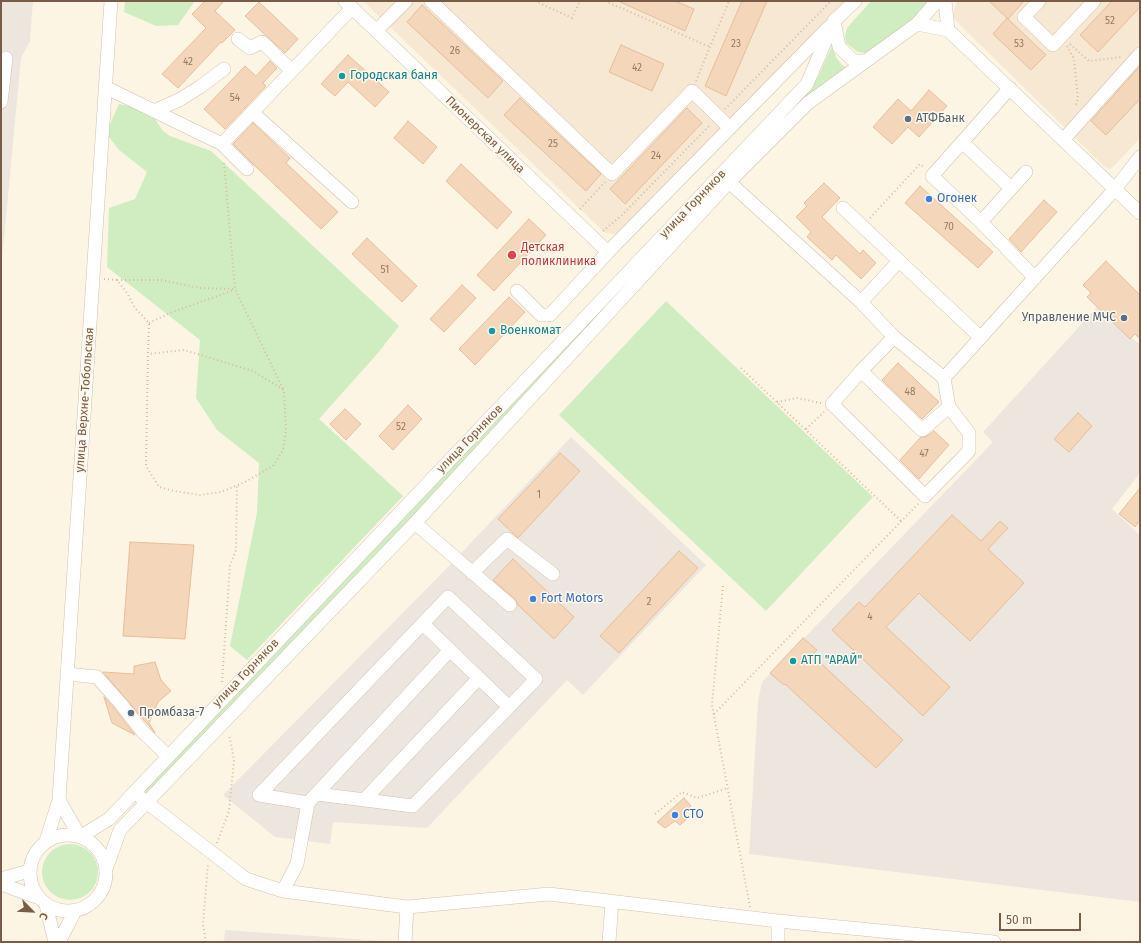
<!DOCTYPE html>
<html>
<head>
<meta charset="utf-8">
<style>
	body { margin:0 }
	#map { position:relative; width:1141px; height:943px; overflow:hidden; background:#fdf5e4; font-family:"Fira Sans",sans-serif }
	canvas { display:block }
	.frame { position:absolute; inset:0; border:2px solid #785c48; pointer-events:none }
	.north { position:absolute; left:12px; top:891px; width:40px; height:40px; -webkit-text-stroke:3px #fff9eb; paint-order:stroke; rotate:114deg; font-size:11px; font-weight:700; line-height:16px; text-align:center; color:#785c48 }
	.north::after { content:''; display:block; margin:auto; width:14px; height:18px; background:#785c48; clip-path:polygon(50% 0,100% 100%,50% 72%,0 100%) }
	.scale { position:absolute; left:999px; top:913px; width:82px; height:18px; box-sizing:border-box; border:2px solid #785c48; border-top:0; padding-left:5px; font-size:12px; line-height:14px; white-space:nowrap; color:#785c48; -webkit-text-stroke:3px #fff9eb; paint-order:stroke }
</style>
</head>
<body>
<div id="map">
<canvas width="1141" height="943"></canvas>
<div class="frame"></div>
<div class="north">С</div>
<div class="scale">50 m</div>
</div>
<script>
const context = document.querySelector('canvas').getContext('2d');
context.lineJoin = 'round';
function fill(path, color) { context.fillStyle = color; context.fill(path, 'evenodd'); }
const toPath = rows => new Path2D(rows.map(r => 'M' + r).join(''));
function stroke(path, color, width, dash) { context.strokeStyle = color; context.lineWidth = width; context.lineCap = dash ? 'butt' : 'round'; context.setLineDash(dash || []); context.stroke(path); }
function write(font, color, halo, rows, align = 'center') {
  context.font = font + ' "Fira Sans",sans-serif'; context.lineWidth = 3; context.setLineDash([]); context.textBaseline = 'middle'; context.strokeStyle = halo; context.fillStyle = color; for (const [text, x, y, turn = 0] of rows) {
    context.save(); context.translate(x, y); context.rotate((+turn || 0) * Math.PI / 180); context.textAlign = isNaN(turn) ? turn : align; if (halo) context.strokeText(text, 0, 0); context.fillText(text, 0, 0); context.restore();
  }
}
const residential = toPath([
	[363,1,846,1,621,233,613,234,604,232],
	[957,1,1140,1,1140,138,1115,165,1110,169,1105,167,955,20,953,16,954,10]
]);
const industrial = toPath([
	[1,1,33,1,30,41,21,58,1,271],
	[1097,307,1140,345,1140,473,1112,509,1140,535,1140,902,749,854,758,701,762,682,993,442,983,432],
	[571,437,706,565,583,695,567,680,427,828,333,822,330,844,275,837,223,795,448,567],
	[225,930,398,942,224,942]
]);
const green = toPath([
	[125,1,195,1,178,25,156,26,124,12],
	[871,1,932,1,921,13,875,50,865,53,858,52,846,43,845,36,847,28],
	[832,46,836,57,842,65,847,68,813,97,149,793,146,793,145,788,811,89,818,77],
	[119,104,134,107,155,119,163,131,170,136,211,151,399,326,378,353,319,419,403,496,247,660,230,646,257,513,259,463,217,430,196,398,200,340,107,267,109,208,135,199,147,172,119,150,106,133],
	[666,301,873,497,766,611,559,415],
	'42 872a28 28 0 1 1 56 0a28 28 0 1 1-56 0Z'
]);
const building = toPath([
	[205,1,224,1,215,11,235,30,222,43,221,42,178,88,162,74,206,28,192,14,205,1],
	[618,1,675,1,694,9,685,31,618,1],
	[742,1,767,1,726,96,705,86,742,1],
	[989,1,1024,1,1008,19,989,1],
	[1112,1,1140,1,1140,7,1098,52,1080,35,1112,1],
	[259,2,298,39,285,53,245,16,259,2],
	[422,5,503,81,488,98,407,22,422,5],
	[1007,18,1046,55,1031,70,993,34,1007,18],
	[621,45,664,64,652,91,609,72,621,45],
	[348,55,389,92,375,107,348,82,335,96,321,84,348,55],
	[270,61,277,68,263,83,266,86,225,129,204,109,245,66,256,76,270,61],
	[1140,66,1140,99,1106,135,1091,121,1140,66],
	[929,90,947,106,919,137,908,127,892,144,873,127,898,99,911,111,929,90],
	[520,98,601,174,586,191,504,115,520,98],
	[687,108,702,123,625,204,610,189,687,108],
	[408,121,437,147,423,164,394,138,408,121],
	[253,123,290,158,286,163,338,212,321,229,254,165,233,144,253,123],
	[461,164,512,212,497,229,446,181,461,164],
	[824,183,840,198,822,217,860,254,863,250,876,263,861,279,836,255,832,260,807,237,811,232,796,217,807,206,804,203,824,183],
	[920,186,993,252,978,268,905,203,920,186],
	[1044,200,1057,212,1021,252,1009,239,1044,200],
	[529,219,546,235,494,291,477,275,529,219],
	[367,238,417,286,402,302,352,254,367,238],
	[1106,261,1140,295,1140,339,1135,334,1130,339,1087,297,1091,293,1083,285,1106,261],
	[462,285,476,298,444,332,430,319,462,285],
	[509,297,525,312,475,365,459,349,509,297],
	[898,363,939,402,922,419,882,380,898,363],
	[408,405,422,419,393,450,379,436,408,405],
	[345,409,361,424,346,440,330,424,345,409],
	[1078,413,1092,426,1069,452,1054,439,1078,413],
	[934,431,949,445,919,479,900,460,920,438,927,436,934,431],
	[560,453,580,471,518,538,498,519,560,453],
	[1140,488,1140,520,1135,527,1119,514,1140,488],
	[952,515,981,541,1000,521,1008,528,988,549,1024,583,970,641,919,593,886,627,950,687,923,716,832,630,859,602,865,607,952,515],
	[130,542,194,545,185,639,123,636,130,542],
	[679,551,698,568,619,653,600,636,679,551],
	[513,559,574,617,554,639,518,605,515,599,493,580,513,559],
	[803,638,817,650,812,655,903,740,876,768,785,684,784,685,770,673,803,638],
	[155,662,161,680,171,691,158,702,149,723,155,733,103,672,134,674,134,666,155,662],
	[104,697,115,709,135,735,112,723,104,697],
	[684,798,691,806,683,812,688,818,680,825,675,821,665,828,657,822,684,798]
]);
const path = toPath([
	[535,1,572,18,580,1],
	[605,1,710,47],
	[1070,44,1089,61,1122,57],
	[1067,46,1074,59,1078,99,1075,107],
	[696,81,729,1],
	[725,109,831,1],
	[224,163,235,289,283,389],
	[580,209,605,182],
	[870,218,920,164,924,167],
	[603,231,622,215,710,125],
	[104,279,117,280,127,293,135,308,149,323,148,354,146,466,159,487,174,491,200,495,221,492,245,482,273,466,283,450,286,431,284,390,253,371,184,350,148,354],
	[117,280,161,280,200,288,235,289],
	[149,323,170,313,234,290],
	[741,368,901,521],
	[777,402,797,398,821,403],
	[806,429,824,412],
	[723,586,712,705,750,907],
	[222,682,230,565,236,550,237,485],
	[714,714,918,504],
	[655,814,682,792,697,798,728,788],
	[217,843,229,811,234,760,229,734],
	[206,942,203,925,208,863]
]);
const minor = toPath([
	[345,1,608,252],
	[431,1,612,174,692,91,730,128],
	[855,1,834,21,839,47,854,61,865,61],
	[945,1,948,30],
	[1039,1,1024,17,1053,45,1094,1],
	[917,24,948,30,1140,213],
	[376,31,406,1],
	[238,39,250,48,262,42,292,71],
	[105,87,222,144,352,8],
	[1010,88,932,176,981,222,1035,278],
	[1,102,6,58],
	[154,111,179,100,200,87,224,69],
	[252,112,352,202],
	[1063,140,1140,54],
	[963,143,1011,188],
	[222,144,247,169],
	[729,182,861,302,894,337,944,378,949,407,969,433,969,451,925,496,832,404,861,371],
	[843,208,980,337],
	[981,222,1026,172],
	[517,291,541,315,550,315,608,252,829,27],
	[861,302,899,261],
	[894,337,861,371,922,430,949,407],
	[944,378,1115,189,1140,157],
	[415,523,510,605],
	[472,573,507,539,553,574],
	[423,624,509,707],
	[67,674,97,677,121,704,142,731,168,756],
	[141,798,246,879,283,891,407,907,549,894,778,921,994,942],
	[59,800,80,837,109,819,807,84,834,21],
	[364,800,479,678],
	[308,803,259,795,448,597,536,679,413,806,317,794],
	'30 873a38 38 0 1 1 76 0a38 38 0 1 1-76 0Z',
	[46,841,59,800,111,1],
	[106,869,120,830,415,523,729,182,808,103,917,24,937,1],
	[1,879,29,871],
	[1,884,39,898],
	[283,891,297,864,308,803,450,650],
	[46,905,55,942],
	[778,921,778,942],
	[59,942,75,911],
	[405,942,407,907],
	[609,942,612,902]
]);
const markers = [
	[342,76,4,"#0f9aa8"],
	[908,119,4,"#5c6f8a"],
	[929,199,4,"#3f7fe0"],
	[512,255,5,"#e0444e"],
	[1124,318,4,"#5c6f8a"],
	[492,331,4,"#0f9aa8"],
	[533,599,4,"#3f7fe0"],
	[793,661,4,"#0f9aa8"],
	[131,713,4,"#5c6f8a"],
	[675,815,4,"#3f7fe0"]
];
const numberNames = [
	["52",1110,21],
	["23",736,44],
	["53",1019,44],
	["26",455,51],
	["42",188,62],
	["42",637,68],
	["54",235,98],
	["25",553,144],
	["24",656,156],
	["70",949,227],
	["51",385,270],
	["48",910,392],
	["52",401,427],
	["47",924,454],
	["1",539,495],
	["2",649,602],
	["4",870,617]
];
const cultureNames = [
	["Городская баня",350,76],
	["Военкомат",500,331],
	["АТП \"АРАЙ\"",801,661]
];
const serviceNames = [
	["АТФБанк",916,119],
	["Управление МЧС",1116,318,"right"],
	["Промбаза-7",139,713]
];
const streetNames = [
	["Пионерская улица",485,135,44],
	["улица Горняков",693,204,-46],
	["улица Верхне-Тобольская",85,400,-86],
	["улица Горняков",470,439,-46],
	["улица Горняков",246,673,-46]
];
const shopNames = [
	["Огонек",937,199],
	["Fort Motors",541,599],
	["СТО",683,815]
];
const healthNames = [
	["Детская",521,248],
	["поликлиника",521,262]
];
fill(residential, '#f6e8d2');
fill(industrial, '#ede6df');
fill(green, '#d0ecc1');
fill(building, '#f4d6ba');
stroke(building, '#e8bd99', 1);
stroke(minor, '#d2c0ac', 14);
stroke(path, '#dab99d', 2, [1, 3]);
stroke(minor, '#fff', 13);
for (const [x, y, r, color] of markers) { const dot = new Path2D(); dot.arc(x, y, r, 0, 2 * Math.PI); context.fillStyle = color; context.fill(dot); stroke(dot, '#fff9eb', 1.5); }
write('10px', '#977a64', null, numberNames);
write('12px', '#0d838f', '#fff9eb', cultureNames, 'left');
write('12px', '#4e5e75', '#fff9eb', serviceNames, 'left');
write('12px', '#785c48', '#fff9eb', streetNames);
write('12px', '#366cbe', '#fff9eb', shopNames, 'left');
write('12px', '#be3a42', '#fff9eb', healthNames, 'left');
</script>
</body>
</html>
